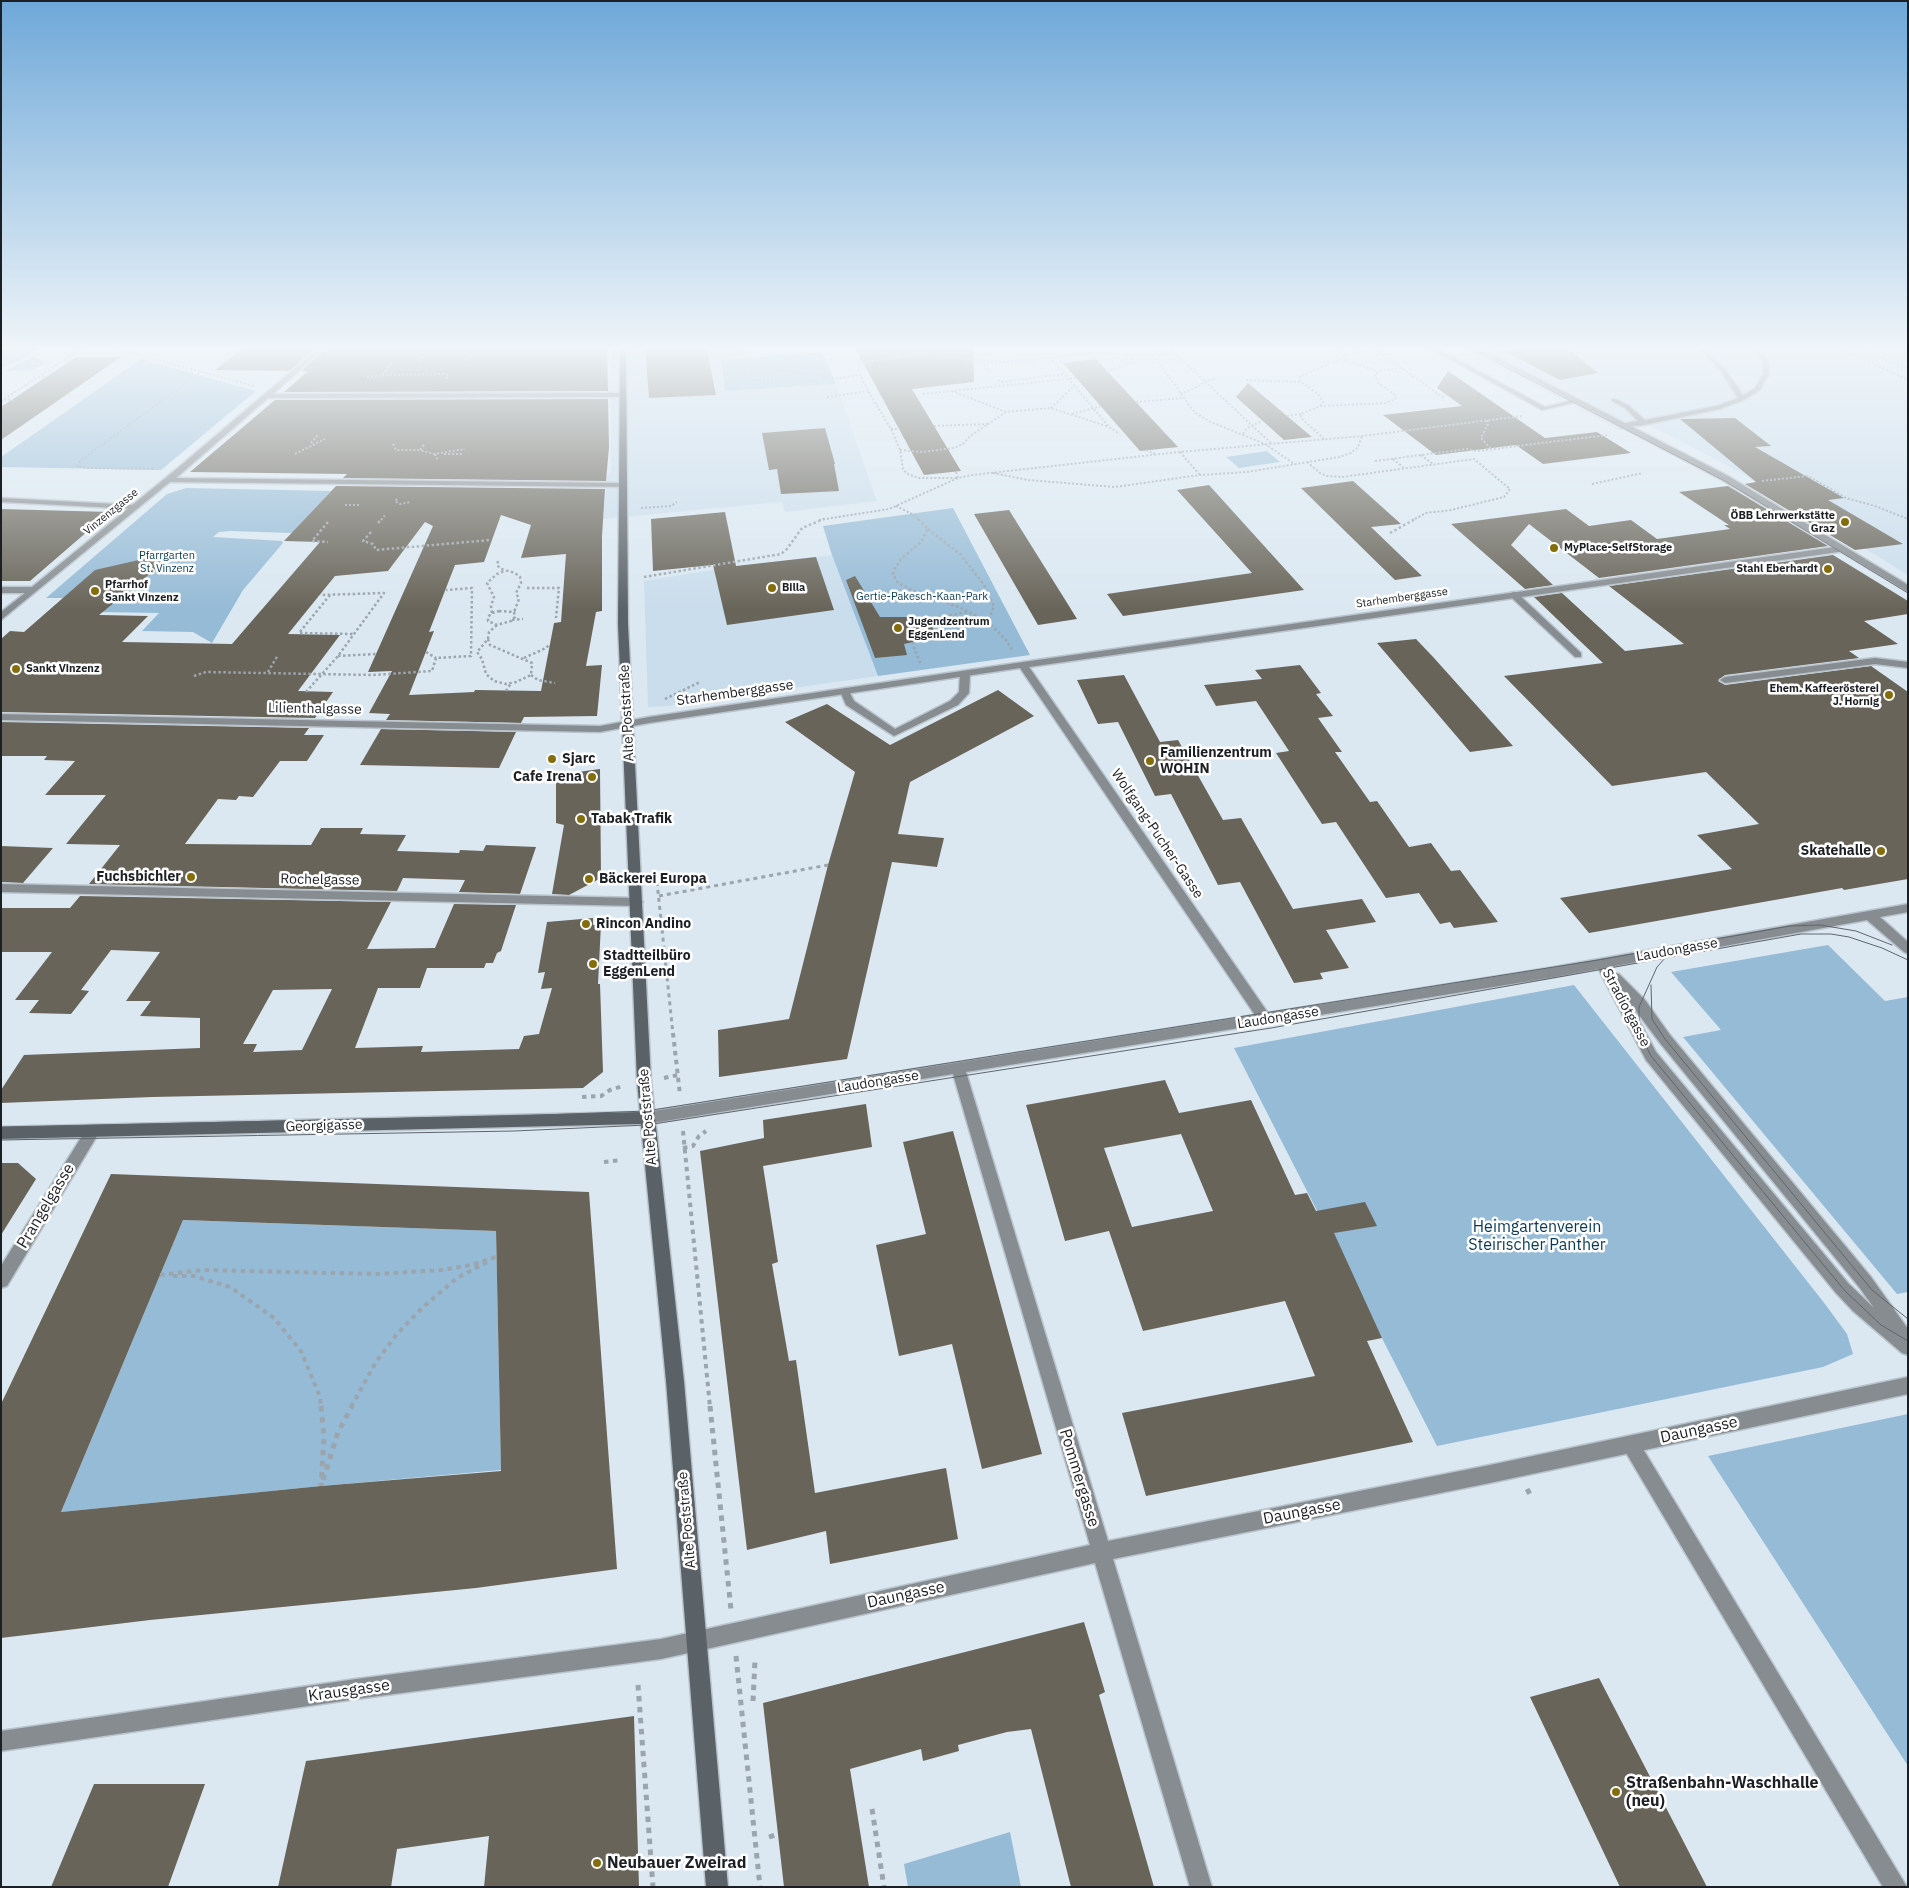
<!DOCTYPE html>
<html>
<head>
<meta charset="utf-8">
<style>
	body { margin:0 }
	#map { position:relative; width:1909px; height:1888px; overflow:hidden; background:#dbe8f2; font-family:"IBM Plex Sans",sans-serif }
	canvas { display:block }
	.frame { position:absolute; inset:0; border:2px solid #1c2024; pointer-events:none }
</style>
</head>
<body>
<div id="map">
<canvas width="1909" height="1888"></canvas>
<div class="frame"></div>
</div>
<script>
const context = document.querySelector('canvas').getContext('2d');
context.lineJoin = 'round';
function fill(path, color) { context.fillStyle = color; context.fill(path, 'evenodd'); }
const toPath = rows => new Path2D(rows.map(r => 'M' + r).join(''));
function stroke(path, color, width, dash) { context.strokeStyle = color; context.lineWidth = width; context.lineCap = dash ? 'butt' : 'round'; context.setLineDash(dash || []); context.stroke(path); }
function write(font, color, halo, rows, align = 'center') {
  context.font = font + ' "IBM Plex Sans",sans-serif'; context.lineWidth = 5; context.setLineDash([]); context.textBaseline = 'middle'; context.strokeStyle = halo; context.fillStyle = color; for (const [text, x, y, turn = 0] of rows) {
    context.save(); context.translate(x, y); context.rotate((+turn || 0) * Math.PI / 180); context.textAlign = isNaN(turn) ? turn : align; if (halo) context.strokeText(text, 0, 0); context.fillText(text, 0, 0); context.restore();
  }
}
const built = toPath([
	[612,346,745,346,747,358,721,360,725,391,836,384,877,501,785,512,782,502,603,519,606,493,604,478,611,471,611,400,606,397,611,365],
	[1458,346,1493,346,1502,350,1532,346,1908,346,1908,575,1741,473,1703,453,1650,426,1619,430],
	[832,555,878,676,668,706,648,707,644,581,737,566]
]);
const green = toPath([
	[1,346,46,346,1,369],
	[822,352,836,384,725,391,721,360],
	[33,357,46,362,34,370,5,371],
	[141,359,256,391,161,470,1,467,1,457],
	[1267,451,1280,462,1239,468,1226,457],
	[186,488,331,491,292,533,230,531,219,532,213,537,282,541,283,543,243,590,212,643,193,632,142,631,159,613,95,612,63,598,46,598,167,494],
	[953,508,1030,655,878,676,832,555,823,526],
	[1828,945,1885,1001,1908,997,1908,1292,1897,1294,1683,1037,1721,1030,1671,972],
	[1574,985,1825,1304,1847,1334,1853,1354,1823,1367,1437,1446,1234,1048],
	[183,1220,496,1231,501,1470,321,1486,61,1512],
	[1908,1414,1908,1766,1708,1456],
	[1010,1832,1021,1887,908,1887,904,1864]
]);
const building = toPath([
	[246,346,319,346,289,371,215,370],
	[329,346,607,346,608,391,284,392,308,371,301,371],
	[645,346,706,346,716,395,649,398],
	[854,346,973,346,974,382,912,389,961,471,924,475],
	[1540,346,1565,346,1598,373,1560,380,1504,351],
	[76,357,121,357,1,440,1,407],
	[1096,359,1107,371,1178,447,1140,451,1063,363],
	[1448,371,1545,438,1597,432,1631,453,1543,464,1516,445,1436,455,1383,415,1462,406,1437,388],
	[1248,383,1287,416,1312,437,1284,440,1236,397],
	[608,399,609,447,606,481,343,478,347,474,190,472,275,400],
	[1735,418,1771,446,1755,447,1844,498,1828,500,1903,544,1855,550,1745,484,1756,482,1680,419],
	[825,428,835,464,834,464,839,491,781,494,777,469,769,470,762,433],
	[1353,481,1401,524,1371,527,1422,576,1395,580,1301,488],
	[1209,485,1304,590,1123,616,1107,594,1252,573,1177,490],
	[336,486,605,489,602,536,602,611,596,612,586,666,602,665,597,716,524,717,521,723,386,720,390,714,369,713,392,671,368,672,433,526,425,522,388,571,335,576,288,634,340,635,298,691,333,692,315,718,1,712,1,639,10,631,24,632,95,570,178,551,99,615,148,616,122,642,232,644,320,542,284,541],
	[501,515,531,525,521,558,566,554,561,622,554,623,541,691,475,690,474,692,409,695,434,631,429,632,455,565,484,562],
	[1728,486,1828,546,1599,578,1529,524,1511,545,1553,585,1525,589,1451,524,1566,509,1589,526,1631,520,1657,539,1730,529,1724,525,1729,525,1679,492],
	[1,509,110,512,30,581,1,581],
	[1009,510,1069,606,1077,619,1038,625,974,514],
	[725,512,736,566,816,557,834,610,727,625,713,565,653,571,651,519],
	[1833,555,1908,601,1908,614,1864,621,1898,644,1849,651,1859,658,1725,675,1718,681,1725,685,1871,666,1908,692,1908,879,1844,890,1842,888,1589,933,1560,898,1732,869,1697,835,1759,824,1706,772,1612,786,1504,676,1603,663,1534,597,1562,593,1625,651,1684,644,1609,586],
	[855,576,880,617,930,617,935,637,904,644,907,655,875,658,846,580],
	[1416,639,1434,658,1513,746,1470,752,1377,643],
	[1300,665,1321,693,1316,694,1333,716,1318,718,1342,752,1335,752,1370,802,1377,801,1409,847,1431,843,1451,871,1460,870,1498,922,1454,928,1450,922,1440,924,1419,893,1386,898,1336,822,1322,824,1276,753,1289,751,1256,701,1216,706,1204,685,1262,679,1255,670],
	[1124,675,1160,742,1178,740,1223,820,1241,818,1293,909,1362,899,1376,922,1326,930,1349,968,1320,973,1323,979,1294,983,1240,882,1218,885,1171,794,1155,796,1118,722,1098,724,1077,680],
	[998,690,1034,716,910,782,898,834,944,838,937,867,892,862,847,1059,719,1077,718,1030,789,1019,828,865,855,772,785,722,827,704,890,745],
	[1,722,309,728,304,735,324,735,307,761,280,761,253,797,239,796,236,800,218,799,185,844,311,845,321,828,363,828,360,834,406,835,397,851,459,853,460,850,483,851,486,845,536,847,520,894,459,892,465,880,403,878,397,891,89,884,120,845,66,844,106,795,45,795,75,761,44,760,47,756,1,756],
	[381,729,516,732,499,768,360,765],
	[600,769,601,878,569,895,552,894,564,825,556,823,556,775],
	[1,846,53,848,23,883,1,882],
	[80,896,391,902,367,949,435,948,454,904,516,905,501,951,497,953,493,963,486,963,484,968,427,968,420,988,378,988,355,1048,423,1046,421,1052,519,1049,524,1036,539,1034,552,988,541,989,545,972,538,973,547,922,593,918,593,925,601,924,598,984,600,984,603,1072,583,1088,152,1097,1,1103,1,1090,24,1055,200,1048,200,1018,140,1016,151,1001,126,1001,160,952,111,950,81,990,89,991,71,1014,29,1013,39,1000,15,1000,52,952,1,952,1,908,70,908],
	[332,989,302,1050,253,1052,257,1044,243,1044,273,990],
	[1165,1080,1179,1113,1251,1100,1295,1195,1307,1193,1316,1211,1365,1202,1377,1226,1334,1233,1382,1338,1367,1341,1413,1442,1146,1496,1122,1413,1315,1376,1285,1301,1143,1331,1109,1231,1065,1241,1026,1105],
	[1181,1134,1213,1211,1132,1227,1104,1148],
	[866,1104,872,1147,763,1166,778,1262,772,1264,789,1361,796,1360,815,1493,946,1468,958,1539,830,1564,826,1531,747,1550,700,1151,764,1138,763,1120],
	[953,1131,1042,1454,982,1469,952,1344,899,1356,876,1245,926,1234,903,1142],
	[1,1163,18,1163,36,1179,1,1235],
	[111,1174,589,1192,617,1569,476,1588,150,1620,1,1638,1,1404],
	[183,1220,496,1231,501,1471,321,1486,61,1512],
	[1084,1622,1105,1692,1099,1695,1154,1887,1071,1887,1031,1729,1007,1732,958,1745,959,1751,923,1761,921,1749,850,1769,869,1887,784,1887,763,1703],
	[1599,1678,1707,1887,1620,1887,1530,1697],
	[634,1716,639,1887,484,1887,489,1836,397,1849,391,1887,278,1887,306,1761],
	[94,1784,205,1784,168,1887,51,1887]
]);
const pathFar4 = toPath([
	[105,346,254,386],
	[740,346,744,362],
	[790,346,790,348],
	[1370,346,1444,398],
	[1170,349,1272,444],
	[1335,350,1350,354],
	[1153,355,1195,413,1211,422,1265,444,1293,463],
	[1050,357,1109,427,1120,434],
	[1340,359,1377,371],
	[466,360,471,354],
	[419,361,426,353],
	[982,361,987,369],
	[744,362,754,367,824,376,823,380,816,381,753,380,739,372,744,362],
	[1107,371,1130,363,1134,356],
	[382,375,443,374,448,375,446,379],
	[38,377,46,377],
	[367,377,382,375,393,362],
	[824,377,835,379,860,375],
	[998,380,1001,382,1065,374],
	[1246,380,1300,382],
	[952,391,1006,412,1051,408,1109,427],
	[923,394,1076,378],
	[1180,394,1199,386,1205,381,1215,379],
	[827,397,868,391],
	[4,399,13,400],
	[1,401,86,346],
	[1136,402,1183,398],
	[1320,406,1323,402,1318,394,1301,382,1299,379,1301,376,1371,346],
	[1051,408,1075,385],
	[1072,414,1101,406],
	[1287,416,1301,414],
	[1487,420,1488,424,1481,438,1491,449],
	[934,426,988,424],
	[891,429,900,429],
	[1243,434,1247,428,1262,421],
	[1324,439,1301,418,1301,414,1320,406,1387,403,1396,398,1394,394,1377,382,1375,374,1383,370,1402,368],
	[311,443,318,435],
	[393,444,396,450,420,450],
	[424,445,420,450,434,454,465,449],
	[900,450,922,452,954,448,963,444,970,436,1006,412],
	[1146,450,1155,454],
	[1180,452,1200,475],
	[295,454,325,439],
	[435,454,438,461],
	[444,454,463,454],
	[1421,455,1434,465],
	[1393,459,1405,469],
	[1375,461,1467,449,1477,451,1607,435],
	[1307,462,1320,473,1327,476,1342,477,1474,459,1510,489,1504,497,1451,510,1426,513,1413,520],
	[153,469,88,468,77,466,80,461,201,372],
	[956,472,958,478,918,478,906,473,903,469,900,450,891,429,868,391,858,370,860,365,866,362,916,355,1006,362,1094,353,1144,356,1153,355,1170,348,1197,346],
	[993,473,1028,480,1115,487,1200,475,1247,472,1339,457,1351,453,1358,447,1362,436],
	[1762,481,1808,476,1846,498,1875,506,1908,519],
	[1592,484,1643,473],
	[397,499,395,501,400,504,411,502],
	[345,505,360,505],
	[896,506,914,515,919,520],
	[641,508,671,506,677,502],
	[381,520,386,514],
	[819,520,889,509,958,478,972,475,1179,452,1362,436,1523,416]
]);
const pathFar3 = toPath([
	[918,519,928,529,921,542,902,558,895,568,893,574,898,583,914,591,961,608,988,622,1006,640,1012,650],
	[328,522,312,541,328,542],
	[378,523,382,519],
	[928,529,960,554,984,585,994,606,988,622],
	[371,532,363,541,373,544,376,550,490,540],
	[1390,533,1415,519],
	[498,561,497,565,501,569,515,573,520,577,521,583,516,593,519,599,514,612],
	[644,577,781,554,787,549,802,528,824,519],
	[527,588,559,588,556,618],
	[330,595,299,633,353,634],
	[499,611,514,612,515,617,511,621,497,625,488,621,488,617,492,613,499,611],
	[492,613,491,606,494,597,487,583,497,574,504,571],
	[930,619,968,612],
	[512,620,523,619],
	[488,639,490,645,532,663,531,675,516,682,506,684,494,681,486,674,482,659,477,652,488,639],
	[488,639,489,632,497,625],
	[912,642,921,665],
	[426,652,436,658],
	[338,656,376,654],
	[524,658,546,648,550,644],
	[268,672,278,655],
	[531,675,538,680,555,683],
	[194,676,206,672,373,675,432,671,436,658,471,656,472,588,446,590],
	[506,691,511,683],
	[306,692,338,656,384,593,320,595],
	[665,699,700,682]
]);
const pathFar2 = toPath([
	[657,882,673,1034],
	[659,896,828,865]
]);
const pathFar1 = toPath([
	[673,1033,680,1095],
	[664,1078,678,1075],
	[582,1097,601,1096,610,1090,623,1086],
	[683,1131,710,1407],
	[683,1148,693,1146,699,1136,706,1131],
	[604,1162,621,1160],
	[160,1275,202,1270,377,1274,441,1270,471,1265,496,1257],
	[173,1276,194,1276,230,1287,274,1318,301,1351,320,1397,321,1407],
	[351,1407,376,1362,397,1334,422,1308,457,1278,491,1260]
]);
const path = toPath([
	[321,1406,324,1436,321,1486],
	[710,1406,731,1610],
	[323,1480,338,1432,352,1406],
	[1527,1489,1531,1496],
	[736,1656,760,1887],
	[638,1685,653,1887],
	[753,1701,755,1660],
	[872,1809,884,1887],
	[769,1837,778,1834]
]);
const service = toPath([
	[1426,346,1433,346,1545,407,1578,399,1581,401,1542,410,1426,346],
	[1696,346,1702,346,1725,369,1743,395,1755,388,1763,374,1763,362,1750,346,1756,346,1769,362,1769,374,1760,390,1744,400,1720,409,1644,425,1621,428,1621,424,1638,421,1625,408,1612,401,1612,399,1616,399,1629,406,1645,420,1716,406,1738,398,1721,371,1696,346],
	[1,498,135,505,139,507,135,509,1,502,1,498],
	[1514,592,1517,593,1581,653,1581,657,1575,657,1511,597,1511,593,1514,592],
	[1875,658,1908,662,1908,668,1875,664,1725,683,1720,680,1725,677,1875,658],
	[965,671,970,674,969,693,958,705,894,736,846,705,840,691,845,688,848,689,854,701,895,729,950,701,959,692,960,674,965,671],
	[1602,959,1606,961,1613,973,1619,974,1645,1000,1670,1035,1871,1277,1908,1329,1908,1355,1902,1353,1853,1311,1836,1293,1646,1060,1596,964,1598,961,1602,959],
	[1627,999,1660,1043,1859,1287,1874,1308,1848,1283,1656,1052,1627,999],
	[1631,1436,1637,1439,1907,1887,1883,1887,1625,1451,1622,1445,1625,1439,1631,1436]
]);
const minor = toPath([
	[321,346,327,346,273,394,622,393,625,395,622,397,268,398,176,478,622,483,626,485,622,487,170,482,1,620,1,612,25,593,1,593,1,587,32,587,179,467,321,346],
	[1842,546,1846,549,1845,551,1029,667,1268,1013,1549,968,1908,904,1908,912,1880,917,1908,942,1908,954,1904,952,1867,920,1549,978,966,1072,1108,1541,1485,1466,1908,1377,1908,1394,1485,1484,1113,1559,1212,1887,1190,1887,1095,1563,661,1659,356,1699,1,1751,1,1731,356,1679,661,1639,1090,1545,953,1074,647,1124,642,1122,640,1118,642,1114,647,1112,1255,1015,1020,668,649,723,600,732,1,720,1,714,600,726,649,717,1023,662,1842,546],
	[1,884,637,898,643,902,637,906,1,892,1,884],
	[92,1126,97,1128,99,1132,97,1136,7,1286,1,1288,1,1266,87,1128,92,1126]
]);
const tertiary = toPath([
	[1468,346,1475,346,1728,476,1908,585,1908,592,1722,480,1468,346]
]);
const secondary = toPath([
	[620,346,626,346,628,624,651,1081,684,1381,728,1887,706,1887,666,1381,641,1124,1,1139,1,1127,640,1112,637,1081,618,624,620,346]
]);
const tram = toPath([
	[1465,346,1723,480,1908,593],
	[1666,957,1657,967,1639,1007,1639,1023,1644,1042,1651,1056,1845,1291,1881,1325,1908,1341],
	[1651,985,1652,1019,1665,1039,1872,1290,1908,1319],
	[1,1127,518,1116,646,1111,1598,960,1790,926,1820,925,1856,931,1892,945],
	[1,1140,514,1131,647,1125,1271,1028,1801,934,1831,934,1849,937,1882,948,1908,960]
]);
const rail = toPath([
	[1836,346,1908,380],
	[1853,346,1908,368]
]);
const markers = [
	[1845,522,5,"#856d0b"],
	[1554,548,5,"#856d0b"],
	[1828,569,5,"#856d0b"],
	[772,588,5,"#856d0b"],
	[95,591,5,"#856d0b"],
	[898,628,5,"#856d0b"],
	[16,669,5,"#856d0b"],
	[1889,695,5,"#856d0b"],
	[552,759,5,"#856d0b"],
	[1150,761,5,"#856d0b"],
	[592,777,5,"#856d0b"],
	[581,819,5,"#856d0b"],
	[1881,851,5,"#856d0b"],
	[191,877,5,"#856d0b"],
	[589,879,5,"#856d0b"],
	[586,924,5,"#856d0b"],
	[593,964,5,"#856d0b"],
	[1616,1792,5,"#856d0b"],
	[597,1863,5,"#856d0b"]
];
const farStreetnames = [
	["Vinzenzgasse",111,512,-39],
	["Starhemberggasse",1402,598,-8]
];
const farPoinames = [
	["ÖBB Lehrwerkstätte",1835,516,"right"],
	["Graz",1835,529,"right"],
	["MyPlace-SelfStorage",1564,548],
	["Stahl Eberhardt",1818,569,"right"],
	["Pfarrhof",105,585],
	["Sankt Vinzenz",105,598],
	["Billa",782,588],
	["Jugendzentrum",908,622],
	["EggenLend",908,635],
	["Sankt Vinzenz",26,669],
	["Ehem. Kaffeerösterei",1879,689,"right"],
	["J. Hornig",1879,702,"right"]
];
const farParknames = [
	["Pfarrgarten",167,556],
	["St. Vinzenz",167,569],
	["Gertie-Pakesch-Kaan-Park",922,597]
];
const streetNames = [
	["Starhemberggasse",735,693,-8],
	["Lilienthalgasse",315,709,1],
	["Alte Poststraße",627,713,-93],
	["Wolfgang-Pucher-Gasse",1157,834,56],
	["Rochelgasse",320,880,1],
	["Laudongasse",1677,950,-10],
	["Stradiotgasse",1626,1008,62],
	["Laudongasse",1278,1018,-9],
	["Laudongasse",878,1082,-9],
	["Alte Poststraße",648,1117,-95],
	["Georgigasse",324,1126,-2],
	["Alte Poststraße",687,1520,-95]
];
const poiNames = [
	["Familienzentrum",1160,753],
	["WOHIN",1160,769],
	["Sjarc",562,759],
	["Cafe Irena",582,777,"right"],
	["Tabak Trafik",591,819],
	["Skatehalle",1871,851,"right"],
	["Fuchsbichler",181,877,"right"],
	["Bäckerei Europa",599,879],
	["Rincon Andino",596,924],
	["Stadtteilbüro",603,956],
	["EggenLend",603,972]
];
const nearStreetnames = [
	["Prangelgasse",46,1206,-59],
	["Daungasse",1699,1430,-12],
	["Pommergasse",1079,1478,73],
	["Daungasse",1302,1512,-11],
	["Daungasse",906,1595,-12],
	["Krausgasse",349,1691,-8]
];
const nearParknames = [
	["Heimgartenverein",1537,1227],
	["Steirischer Panther",1537,1245]
];
const nearPoinames = [
	["Straßenbahn-Waschhalle",1626,1783],
	["(neu)",1626,1801],
	["Neubauer Zweirad",607,1863]
];
fill(built, '#caddec');
fill(green, '#96bbd6');
fill(building, '#686459');
stroke(service, '#b9c4cd', 3);
stroke(minor, '#b9c4cd', 3);
stroke(tertiary, '#b9c4cd', 3);
stroke(secondary, '#b9c4cd', 3);
stroke(pathFar4, '#9ba5ad', 2, [2, 2]);
stroke(pathFar3, '#9ba5ad', 2.5, [2.5, 2.5]);
stroke(pathFar2, '#9ba5ad', 3, [4, 4]);
stroke(pathFar1, '#9ba5ad', 4, [4.5, 4.5]);
stroke(path, '#9ba5ad', 5, [5.5, 5.5]);
fill(service, '#878c90');
fill(minor, '#878c90');
fill(tertiary, '#878c90');
fill(secondary, '#5a6167');
stroke(tram, '#5e666c', 1);
stroke(rail, '#5e666c', 2, [1, 3]);
const sky = context.createLinearGradient(0, 0, 0, 610);
sky.addColorStop(0, '#6ea8d8');
sky.addColorStop(0.57, '#eff5f9');
sky.addColorStop(1, '#eff5f900');
context.fillStyle = sky;
context.fillRect(0, 0, 1909, 610);
for (const [x, y, r, color] of markers) { const dot = new Path2D(); dot.arc(x, y, r, 0, 2 * Math.PI); context.fillStyle = color; context.fill(dot); stroke(dot, '#fff', 2); }
write('11px', '#1c2024', '#fff', farStreetnames);
write('bold 11px', '#1c2024', '#fff', farPoinames, 'left');
write('11px', '#063a58', '#fff', farParknames);
write('14px', '#1c2024', '#fff', streetNames);
write('bold 14px', '#1c2024', '#fff', poiNames, 'left');
write('16px', '#1c2024', '#fff', nearStreetnames);
write('16px', '#063a58', '#fff', nearParknames);
write('bold 16px', '#1c2024', '#fff', nearPoinames, 'left');
</script>
</body>
</html>
